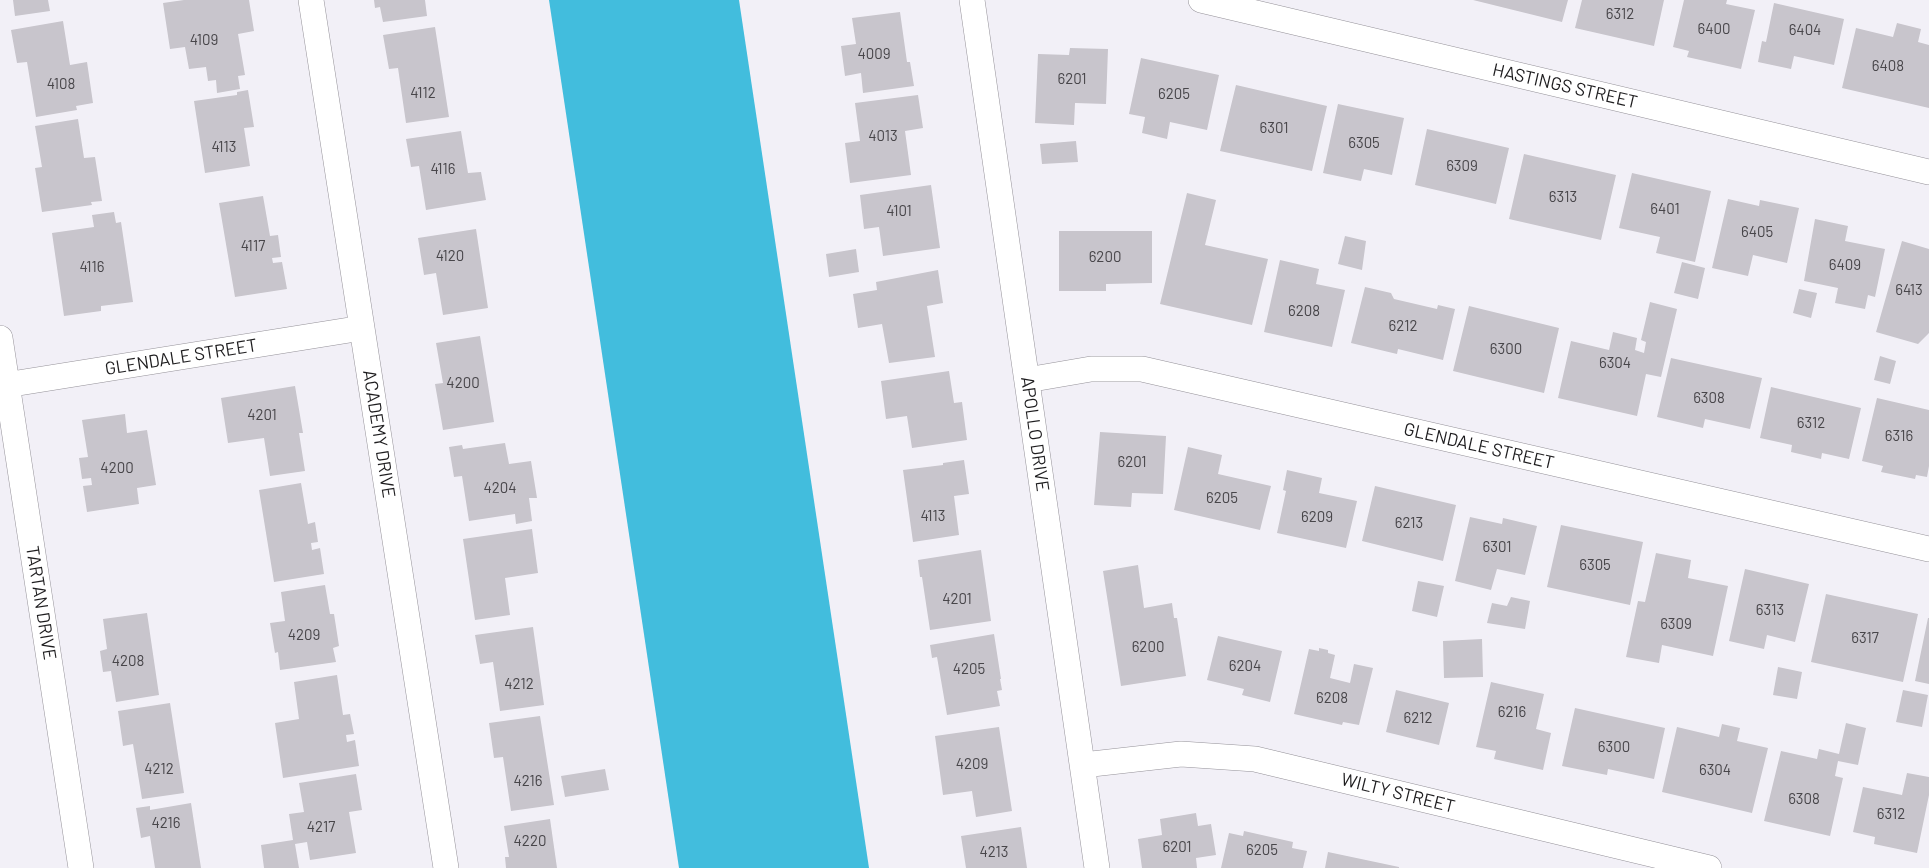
<!DOCTYPE html>
<html>
<head>
<meta charset="utf-8">
<style>
	body { margin:0 }
	canvas { display:block; background:#f2f0f7 }
</style>
</head>
<body>
<canvas width="1929" height="868"></canvas>
<script>
const context = document.querySelector('canvas').getContext('2d');
context.lineJoin = 'round';
function fill(path, color) { context.fillStyle = color; context.fill(path, 'evenodd'); }
const toPath = rows => new Path2D(rows.map(r => 'M' + r).join(''));
function stroke(path, color, width, dash) { context.strokeStyle = color; context.lineWidth = width; context.lineCap = dash ? 'butt' : 'round'; context.setLineDash(dash || []); context.stroke(path); }
function write(font, color, halo, rows, align = 'center') {
  context.font = font + ' Barlow,sans-serif'; context.lineWidth = 4; context.setLineDash([]); context.textBaseline = 'middle'; context.strokeStyle = halo; context.fillStyle = color; for (const [text, x, y, turn = 0] of rows) {
    context.save(); context.translate(x, y); context.rotate((+turn || 0) * Math.PI / 180); context.textAlign = isNaN(turn) ? turn : align; if (halo) context.strokeText(text, 0, 0); context.fillText(text, 0, 0); context.restore();
  }
}
const water = toPath([
	[549,0,739,0,869,868,679,868]
]);
const building = toPath([
	[13,0,48,0,50,11,15,16],
	[184,0,249,0,254,31,238,34,245,75,238,76,240,89,217,93,216,80,208,81,206,67,189,69,185,47,170,49,163,3],
	[374,0,425,0,427,16,383,22,380,7,375,8],
	[1473,0,1568,0,1562,22],
	[1582,0,1664,0,1654,46,1575,28],
	[1684,0,1727,0,1726,4,1755,10,1741,69,1687,57,1689,51,1673,47],
	[1774,3,1844,19,1834,65,1794,56,1791,69,1758,62,1762,41,1766,42],
	[900,12,907,62,910,62,914,86,863,93,861,73,845,76,841,46,856,44,852,18],
	[63,21,70,65,87,62,93,103,76,106,77,110,36,117,27,62,17,63,11,30],
	[1897,23,1921,29,1918,42,1929,45,1929,108,1842,88,1856,28,1893,37],
	[435,27,449,117,406,123,398,68,389,69,383,35],
	[1070,48,1108,49,1106,104,1075,103,1074,125,1035,123,1038,54,1069,55],
	[1141,58,1219,75,1207,130,1170,122,1167,139,1142,133,1145,117,1129,114],
	[1236,85,1327,106,1312,171,1220,151],
	[248,90,254,127,244,128,250,166,205,173,194,101,237,95,237,92],
	[918,95,923,128,905,131,911,175,850,183,845,143,860,141,855,103],
	[1338,104,1404,118,1392,175,1364,169,1361,181,1323,173],
	[78,119,84,158,95,157,102,201,91,202,92,205,42,212,35,168,42,167,35,126],
	[1427,129,1509,148,1496,204,1415,185],
	[461,131,468,173,481,172,486,200,426,210,419,166,411,167,406,139],
	[1076,141,1078,162,1042,164,1040,144],
	[1524,154,1616,175,1601,240,1509,219],
	[1632,173,1711,191,1695,262,1656,253,1660,237,1619,228],
	[931,185,940,248,883,256,879,227,864,229,860,195],
	[1187,193,1216,200,1205,245,1268,259,1252,325,1160,304],
	[263,196,270,236,278,235,281,257,272,258,273,263,282,262,287,289,235,297,219,203],
	[1728,199,1759,206,1760,200,1799,208,1787,263,1753,255,1748,276,1712,268],
	[114,212,116,223,121,222,133,302,101,306,101,311,64,316,52,233,94,227,92,215],
	[1815,219,1848,226,1845,241,1885,249,1875,297,1868,295,1865,309,1835,303,1838,288,1804,281],
	[476,229,488,308,443,315,436,273,424,275,418,238],
	[1059,231,1152,231,1152,283,1106,284,1106,291,1059,291],
	[1345,236,1366,241,1362,270,1338,264],
	[1902,241,1929,249,1929,333,1918,344,1876,332],
	[856,249,859,272,829,277,826,254],
	[1280,260,1319,269,1316,284,1345,290,1332,347,1264,332],
	[1682,262,1705,268,1698,299,1674,293],
	[938,270,943,303,927,306,935,357,889,363,882,324,858,328,853,294,877,290,876,282],
	[1365,287,1391,293,1394,299,1437,309,1438,305,1455,309,1443,360,1398,349,1397,354,1351,343],
	[1799,289,1817,293,1811,318,1793,313],
	[1650,302,1677,309,1661,377,1646,374,1637,416,1558,398,1571,341,1609,350,1613,332,1637,338,1635,350,1644,353,1646,342,1641,340],
	[1469,306,1559,328,1544,393,1453,371],
	[480,336,494,422,443,430,435,384,443,383,436,343],
	[1880,356,1896,361,1890,384,1874,380],
	[1671,358,1762,378,1750,429,1705,419,1703,428,1657,417],
	[949,371,954,403,962,402,967,440,912,448,907,416,886,419,881,381],
	[295,386,303,433,299,433,305,471,270,476,264,438,228,443,221,398],
	[1771,387,1861,408,1849,459,1822,453,1821,459,1791,452,1792,445,1760,438],
	[1877,398,1929,410,1929,466,1927,477,1916,475,1915,479,1881,472,1883,466,1862,461],
	[125,414,127,433,147,430,156,485,137,488,139,504,87,512,83,486,92,485,91,478,82,479,79,458,88,457,82,420],
	[1100,432,1166,436,1163,494,1132,493,1131,507,1094,505],
	[505,443,509,464,531,461,537,498,529,498,532,521,516,524,515,514,469,521,462,476,454,477,449,447,462,445,463,449],
	[1188,447,1222,455,1218,474,1271,486,1260,530,1174,510],
	[964,460,969,494,954,496,959,535,913,542,903,470,943,465,943,463],
	[1287,470,1322,478,1319,493,1357,501,1346,548,1277,533,1286,491,1283,490],
	[301,483,308,524,315,522,318,542,311,543,312,550,320,548,324,574,274,582,259,490],
	[1375,486,1456,505,1443,561,1362,541],
	[1470,517,1502,524,1503,518,1537,526,1525,575,1497,569,1491,590,1455,581],
	[1561,525,1643,542,1630,605,1547,587],
	[532,529,538,573,505,578,510,615,475,620,463,539],
	[981,550,991,621,930,630,922,577,920,577,918,560],
	[1656,553,1691,560,1688,578,1728,586,1713,656,1662,645,1659,663,1626,657,1638,601,1645,602],
	[1138,565,1144,608,1172,603,1174,618,1177,618,1186,676,1121,686,1103,571],
	[1745,569,1809,584,1795,642,1767,635,1764,649,1729,641],
	[1418,581,1444,586,1437,617,1412,611],
	[325,585,330,614,334,614,339,646,333,648,336,662,280,670,278,652,275,653,270,623,285,621,281,592],
	[1826,594,1918,614,1903,682,1811,662],
	[1511,597,1530,601,1525,629,1487,623,1492,603,1507,606],
	[147,613,159,695,116,702,111,671,103,672,100,651,107,649,103,619],
	[1928,618,1929,618,1929,684,1915,681],
	[533,627,544,705,500,711,493,662,480,664,475,635],
	[994,634,1001,679,1000,679,1002,690,997,691,1000,706,947,715,937,657,932,658,930,645],
	[1218,636,1282,651,1270,702,1242,695,1244,689,1207,680],
	[1482,639,1483,677,1444,678,1443,641],
	[1319,648,1328,650,1328,653,1335,655,1330,678,1350,683,1354,664,1373,668,1359,725,1343,722,1342,725,1294,714,1309,649,1319,651],
	[1778,667,1802,672,1797,699,1773,695],
	[337,675,343,715,350,714,354,734,346,735,347,742,355,740,359,766,283,778,275,723,299,719,294,682],
	[1491,682,1544,694,1536,729,1551,733,1543,770,1494,759,1496,751,1476,747],
	[1396,690,1449,703,1439,745,1386,732],
	[1903,690,1928,695,1922,727,1896,722],
	[170,703,184,793,142,799,133,744,123,746,118,711],
	[1575,708,1665,728,1654,779,1608,769,1607,775,1562,766],
	[540,716,554,805,511,811,503,757,494,758,489,723],
	[1846,723,1866,728,1858,765,1838,761,1835,776,1843,778,1830,836,1764,821,1781,751,1817,759,1819,749,1839,754],
	[1722,724,1740,728,1737,741,1768,748,1752,813,1662,792,1677,727,1719,737],
	[999,727,1012,811,976,817,972,791,943,795,935,736],
	[605,769,609,790,565,797,561,776],
	[1907,773,1929,777,1929,795,1917,853,1874,844,1875,837,1853,832,1863,787,1902,795],
	[356,774,362,810,349,812,356,853,310,860,307,842,295,844,299,868,264,868,261,845,293,840,289,814,304,812,299,783],
	[191,803,201,868,155,868,150,836,141,838,136,808,150,806,150,810],
	[1196,813,1198,826,1211,824,1216,855,1196,858,1197,868,1142,868,1138,839,1162,835,1160,819],
	[550,819,557,868,506,868,505,857,509,857,504,826],
	[1021,827,1027,868,966,868,961,836],
	[1244,831,1293,842,1292,848,1307,851,1303,868,1221,868,1229,833,1243,836],
	[1328,852,1399,867,1399,868,1325,868]
]);
const street = toPath([
	[311,0,446,868],
	[972,0,1097,868],
	[1201,0,1929,172],
	[0,338,81,868],
	[1027,380,1091,369,1142,369,1929,549],
	[0,386,362,328],
	[1083,765,1181,754,1255,759,1709,868]
]);
const numberNames = [
	["6312",1620,14],
	["6400",1714,29],
	["6404",1805,30],
	["4109",204,40],
	["4009",874,54],
	["6408",1888,66],
	["6201",1072,79],
	["4108",61,84],
	["4112",423,93],
	["6205",1174,94],
	["6301",1274,128],
	["4013",883,136],
	["6305",1364,143],
	["4113",224,147],
	["6309",1462,166],
	["4116",443,169],
	["6313",1563,197],
	["6401",1665,209],
	["4101",899,211],
	["6405",1757,232],
	["4117",253,246],
	["4120",450,256],
	["6200",1105,257],
	["6409",1845,265],
	["4116",92,267],
	["6413",1909,290],
	["6208",1304,311],
	["6212",1403,326],
	["6300",1506,349],
	["6304",1615,363],
	["4200",463,383],
	["6308",1709,398],
	["4201",262,415],
	["6312",1811,423],
	["6316",1899,436],
	["6201",1132,462],
	["4200",117,468],
	["4204",500,488],
	["6205",1222,498],
	["4113",933,516],
	["6209",1317,517],
	["6213",1409,523],
	["6301",1497,547],
	["6305",1595,565],
	["4201",957,599],
	["6313",1770,610],
	["6309",1676,624],
	["4209",304,635],
	["6317",1865,638],
	["6200",1148,647],
	["4208",128,661],
	["6204",1245,666],
	["4205",969,669],
	["4212",519,684],
	["6208",1332,698],
	["6216",1512,712],
	["6212",1418,718],
	["6300",1614,747],
	["4209",972,764],
	["4212",159,769],
	["6304",1715,770],
	["4216",528,781],
	["6308",1804,799],
	["6312",1891,814],
	["4216",166,823],
	["4217",321,827],
	["4220",530,841],
	["6201",1177,847],
	["6205",1262,850],
	["4213",994,852]
];
const streetNames = [
	["HASTINGS STREET",1565,86,13],
	["GLENDALE STREET",181,357,-9],
	["ACADEMY DRIVE",379,434,81],
	["APOLLO DRIVE",1035,434,82],
	["GLENDALE STREET",1479,446,13],
	["TARTAN DRIVE",41,603,81],
	["WILTY STREET",1398,793,14]
];
fill(water, '#42bddd');
fill(building, '#c8c5cc');
stroke(street, '#959299', 26);
stroke(street, '#fff', 25);
write('15px', '#48464a', null, numberNames);
write('18px', '#1d1c1e', '#fff', streetNames);
</script>
</body>
</html>
